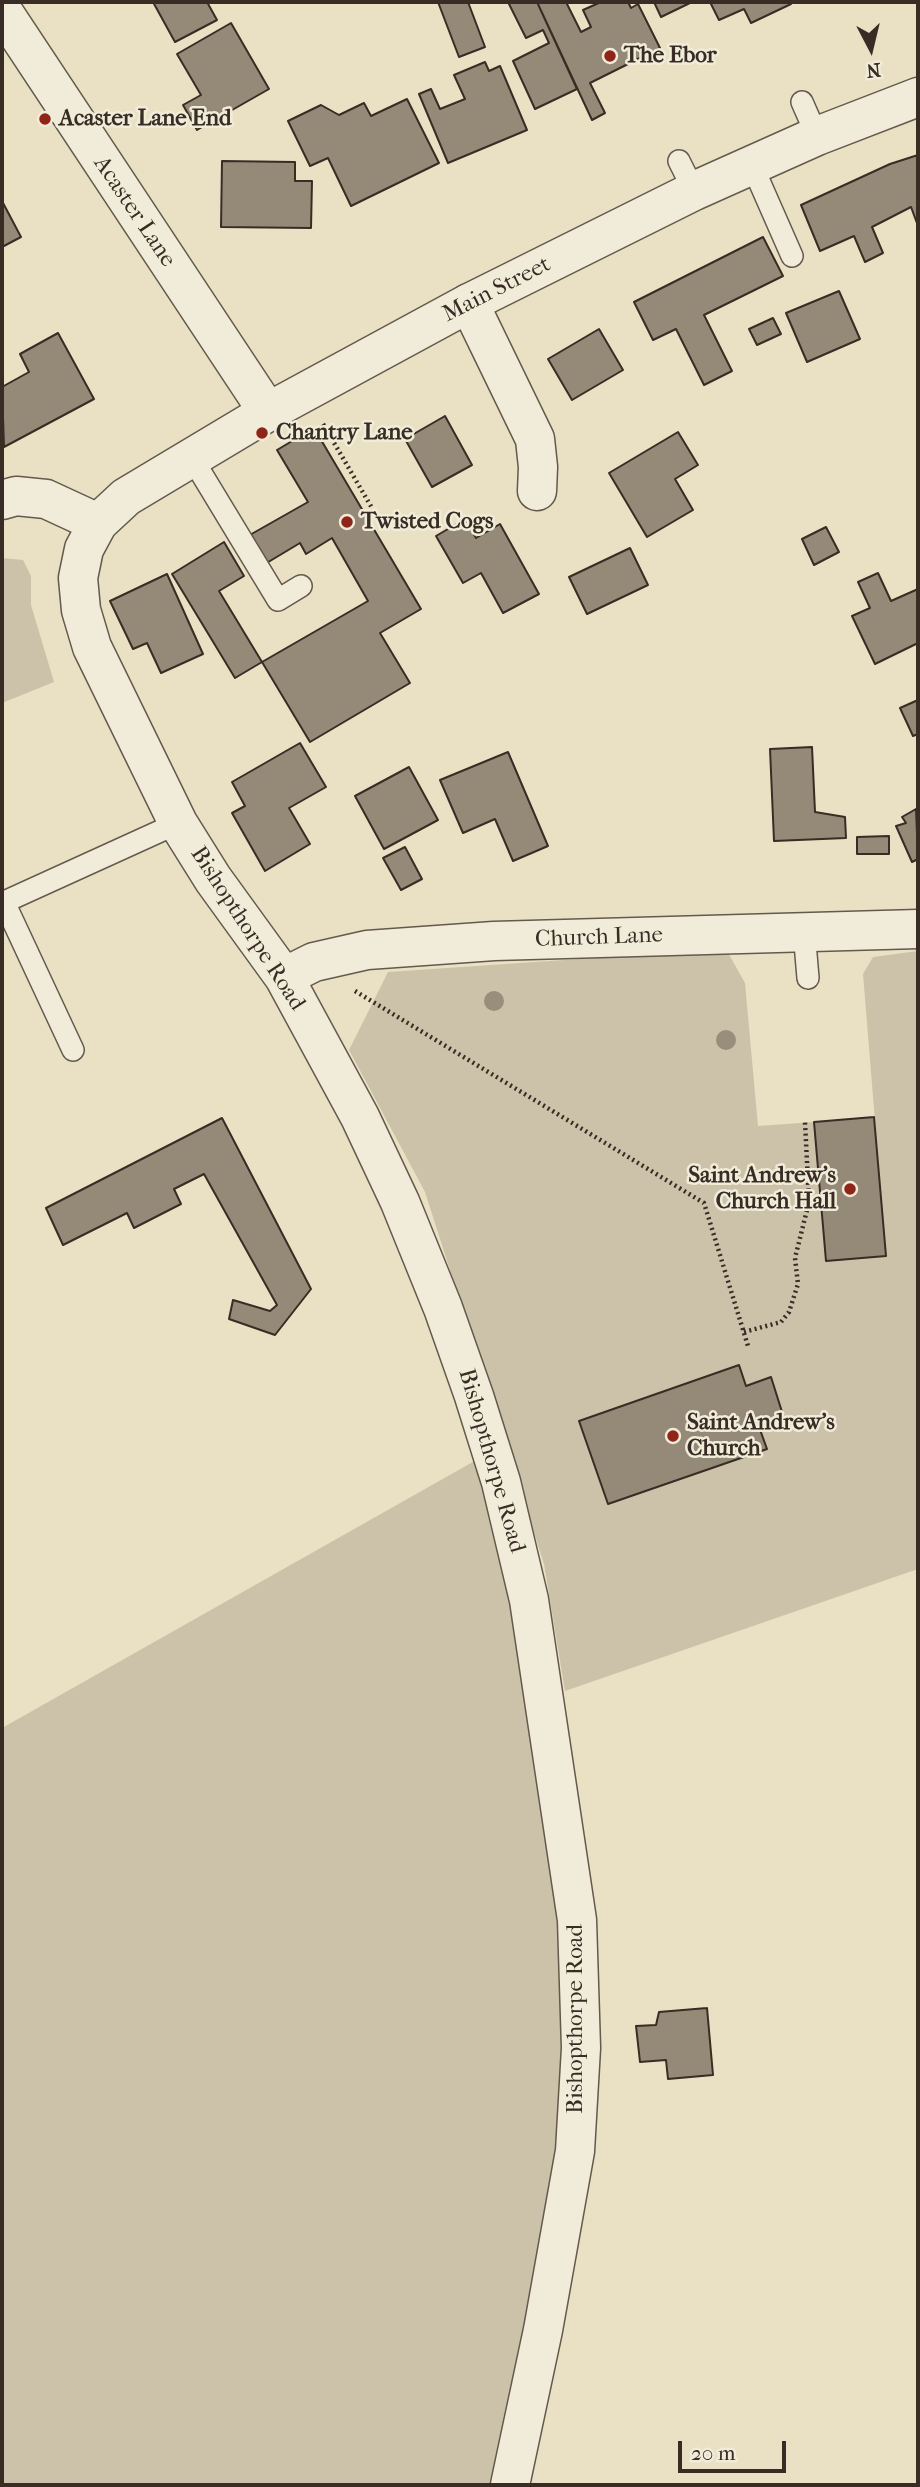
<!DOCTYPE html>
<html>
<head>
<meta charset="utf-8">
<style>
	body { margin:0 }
	#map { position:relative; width:920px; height:2487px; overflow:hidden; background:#eae1c4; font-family:"IM FELL French Canon",serif }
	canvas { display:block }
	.frame { position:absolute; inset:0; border:4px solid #382c24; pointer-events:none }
	.north { position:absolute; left:836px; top:14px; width:70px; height:70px; -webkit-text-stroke:5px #f1ecd9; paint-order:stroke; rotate:173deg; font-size:19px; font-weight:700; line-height:28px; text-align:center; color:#382c24 }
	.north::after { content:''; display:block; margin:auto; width:24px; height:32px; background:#382c24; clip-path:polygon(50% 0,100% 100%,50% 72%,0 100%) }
	.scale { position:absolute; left:678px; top:2441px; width:108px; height:32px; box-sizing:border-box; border:4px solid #382c24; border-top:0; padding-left:9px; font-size:21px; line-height:24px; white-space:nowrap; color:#382c24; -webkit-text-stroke:5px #f1ecd9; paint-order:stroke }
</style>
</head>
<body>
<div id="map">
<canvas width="920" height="2487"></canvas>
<div class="frame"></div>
<div class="north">N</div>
<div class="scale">20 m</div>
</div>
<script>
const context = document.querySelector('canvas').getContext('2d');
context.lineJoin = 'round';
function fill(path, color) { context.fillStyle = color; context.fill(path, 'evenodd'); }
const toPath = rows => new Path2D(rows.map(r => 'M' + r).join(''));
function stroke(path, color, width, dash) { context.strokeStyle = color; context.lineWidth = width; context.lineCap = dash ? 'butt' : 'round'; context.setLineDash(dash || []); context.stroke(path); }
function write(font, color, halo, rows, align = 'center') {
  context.font = font + ' "IM FELL French Canon",serif'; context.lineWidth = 5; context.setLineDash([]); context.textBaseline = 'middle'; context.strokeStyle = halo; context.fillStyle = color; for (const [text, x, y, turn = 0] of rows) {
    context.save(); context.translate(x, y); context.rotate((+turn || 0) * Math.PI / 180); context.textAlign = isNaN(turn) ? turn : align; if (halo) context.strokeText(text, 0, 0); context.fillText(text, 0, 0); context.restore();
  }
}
const green = toPath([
	[2,558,23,560,31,576,31,605,54,682,2,703],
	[726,949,745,983,758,1126,814,1122,826,1261,886,1256,863,974,873,957,918,951,918,1569,565,1691,544,1564,425,1192,349,1050,388,972],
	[478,1459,517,1608,566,1921,565,2142,514,2384,489,2485,2,2485,2,1728]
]);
const building = toPath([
	[153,2,207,2,217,20,175,42,153,2],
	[438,2,468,2,485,47,459,57,438,2],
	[508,2,537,2,577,89,535,109,513,61,549,43,543,30,526,38,508,2],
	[537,2,566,2,581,32,591,27,583,10,601,2,628,2,631,8,638,4,660,48,590,83,605,113,592,120,537,2],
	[654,2,692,2,661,17,654,2],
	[710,2,790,2,791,4,751,23,744,9,719,20,710,2],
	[231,23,269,89,197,130,183,105,201,95,177,54,231,23],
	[485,62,489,71,500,66,527,130,448,163,419,94,431,89,440,109,465,99,454,75,485,62],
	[407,99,439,163,351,206,328,158,310,166,288,121,321,105,339,115,364,103,371,116,407,99],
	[918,155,918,226,911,207,872,227,883,253,865,262,854,236,820,251,801,205,890,164,918,155],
	[222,161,295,162,295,181,312,181,311,228,221,227,222,161],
	[2,201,21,237,2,247,2,201],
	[763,237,783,276,704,315,732,371,704,385,676,329,653,340,634,302,763,237],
	[839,291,860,339,807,362,786,313,839,291],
	[773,318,781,334,757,345,749,329,773,318],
	[599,329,623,370,572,400,548,359,599,329],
	[58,333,94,399,4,447,2,387,29,372,20,354,58,333],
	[445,416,472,465,432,487,405,439,445,416],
	[314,428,421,609,380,633,410,683,310,742,262,662,368,601,332,538,306,554,300,543,265,564,248,536,308,502,277,450,314,428],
	[678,432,698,465,675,479,693,510,647,537,609,473,678,432],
	[465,519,476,538,500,524,539,594,503,613,481,573,463,583,436,536,465,519],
	[826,527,839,552,814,565,802,539,826,527],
	[224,542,244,576,219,591,262,662,235,678,172,574,224,542],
	[630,548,648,585,587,614,569,577,630,548],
	[878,573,891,601,918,589,918,643,875,664,852,616,870,608,858,582,878,573],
	[167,574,203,654,161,673,147,643,133,649,110,601,167,574],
	[918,700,918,734,913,736,900,708,918,700],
	[300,743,326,787,289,808,310,844,265,871,232,813,245,806,232,782,300,743],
	[812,747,815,812,845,817,846,838,774,841,770,749,812,747],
	[508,752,548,846,513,861,495,819,463,833,440,780,508,752],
	[409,767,438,820,384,849,355,796,409,767],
	[916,809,918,859,912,862,896,826,906,823,902,817,916,809],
	[889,836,889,854,857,854,857,837,889,836],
	[405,847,422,879,401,890,383,858,405,847],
	[874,1117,886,1256,826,1261,814,1122,874,1117],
	[222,1118,311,1289,275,1335,229,1319,233,1300,270,1311,277,1305,204,1174,174,1189,181,1204,134,1228,127,1213,63,1245,46,1208,222,1118],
	[739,1365,746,1386,771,1377,783,1415,758,1424,767,1449,608,1504,579,1421,739,1365],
	[707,2008,713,2075,668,2079,666,2060,640,2062,636,2026,656,2025,659,2012,707,2008]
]);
const path = toPath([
	[323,424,372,508],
	[355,991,704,1203,748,1346],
	[744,1332,781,1322,789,1312,798,1284,795,1258,809,1202,805,1122]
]);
const service = toPath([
	[802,102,817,136],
	[679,161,694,191],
	[752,165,792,256],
	[192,458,278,600,301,586],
	[4,902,73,1050],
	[2,903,178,823],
	[804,931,808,978]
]);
const minor = toPath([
	[469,303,535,439,538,467,537,491],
	[2,500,16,496,46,499,98,523]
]);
const tertiary = toPath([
	[2,10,268,412],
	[284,977,314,962,367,950,494,941,918,929],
	[510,2485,543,2330,575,2151,581,2048,577,1920,529,1600,501,1482,474,1396,443,1308,400,1202,360,1117,284,977,213,879,178,823,92,647,81,610,78,578,84,549,98,523,126,497,268,412,469,303,694,191,817,136,918,97]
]);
const trees = [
	[494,1001],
	[726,1040]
];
const markers = [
	[610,56,7,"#8f2418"],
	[45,119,7,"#8f2418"],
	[262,433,7,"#8f2418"],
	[347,522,7,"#8f2418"],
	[850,1189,7,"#8f2418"],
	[673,1436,7,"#8f2418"]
];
const poiNames = [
	["The Ebor",624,56],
	["Acaster Lane End",59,119],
	["Chantry Lane",276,433],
	["Twisted Cogs",361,522],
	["Saint Andrew's",836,1176,"right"],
	["Church Hall",836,1202,"right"],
	["Saint Andrew's",687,1423],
	["Church",687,1449]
];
const streetNames = [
	["Acaster Lane",134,212,56],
	["Main Street",497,290,-27],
	["Bishopthorpe Road",247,929,57],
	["Church Lane",599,938,-2],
	["Bishopthorpe Road",491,1461,74],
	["Bishopthorpe Road",576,2019,-90]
];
fill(green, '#ccc2a9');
fill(building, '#958a77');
stroke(building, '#382c24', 2);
stroke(service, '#64594c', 24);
stroke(minor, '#64594c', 41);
stroke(tertiary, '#64594c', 41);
stroke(path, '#382c24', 4.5, [2, 3.5]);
stroke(service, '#f1ecd9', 21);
stroke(minor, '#f1ecd9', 38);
stroke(tertiary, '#f1ecd9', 38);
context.fillStyle = '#998e7b';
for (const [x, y] of trees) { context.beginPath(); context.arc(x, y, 10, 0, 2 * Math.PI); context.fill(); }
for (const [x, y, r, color] of markers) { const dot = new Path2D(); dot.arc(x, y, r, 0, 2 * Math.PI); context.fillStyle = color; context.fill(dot); stroke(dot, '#f1ecd9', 2.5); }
write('bold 23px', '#382c24', '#f1ecd9', poiNames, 'left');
write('23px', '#382c24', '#f1ecd9', streetNames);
</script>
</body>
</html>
